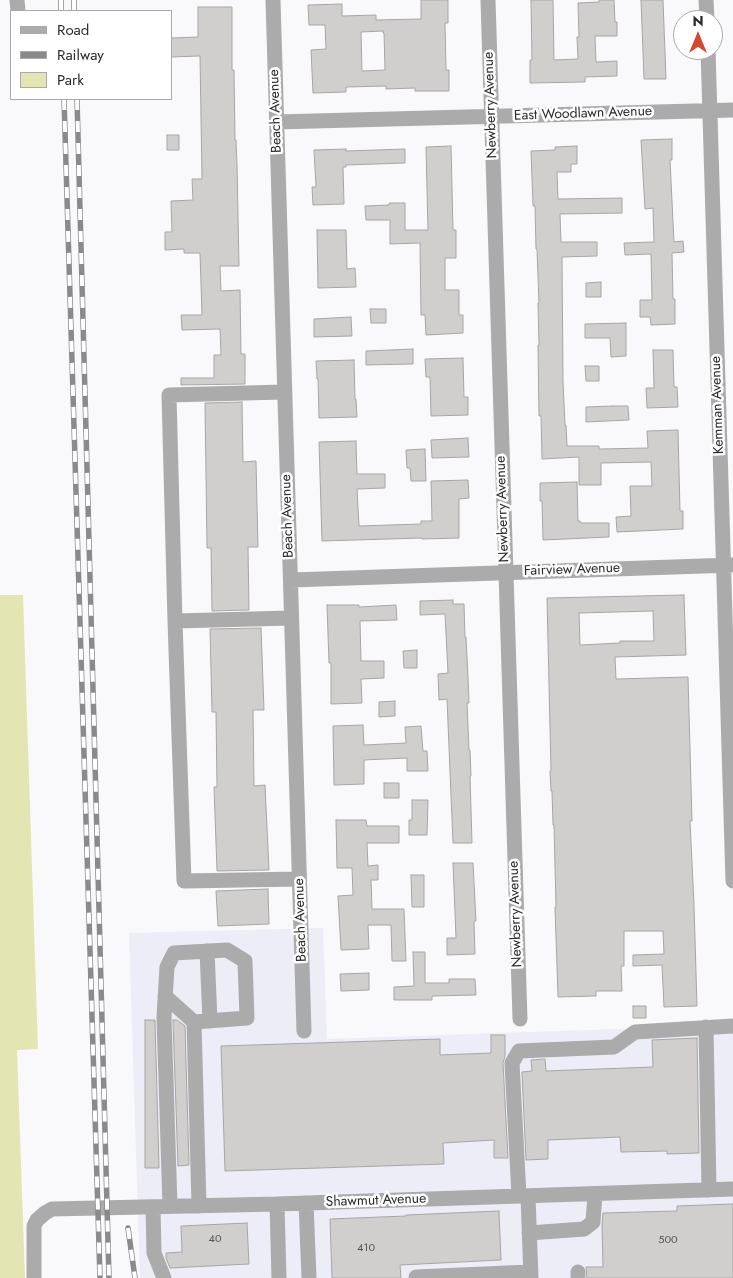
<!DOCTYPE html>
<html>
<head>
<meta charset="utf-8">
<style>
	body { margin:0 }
	#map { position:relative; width:733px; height:1278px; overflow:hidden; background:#f9f9fb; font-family:Jost,sans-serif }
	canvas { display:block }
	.legend { position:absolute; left:10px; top:10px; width:162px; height:90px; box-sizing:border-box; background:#fff; border:1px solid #aaaaab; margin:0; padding:6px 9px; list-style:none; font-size:15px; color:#2b2b2c }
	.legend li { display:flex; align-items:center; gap:10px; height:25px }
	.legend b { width:25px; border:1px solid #aaaaab }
	.north { position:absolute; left:673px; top:10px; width:50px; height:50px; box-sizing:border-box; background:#fff; border:1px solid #aaaaab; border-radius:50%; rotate:0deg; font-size:14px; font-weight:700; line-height:20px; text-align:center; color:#2b2b2c }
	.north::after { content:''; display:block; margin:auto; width:18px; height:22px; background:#d54832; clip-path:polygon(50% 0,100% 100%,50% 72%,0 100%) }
</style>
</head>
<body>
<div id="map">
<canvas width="733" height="1278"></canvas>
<ul class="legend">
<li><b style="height:6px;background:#acabab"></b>Road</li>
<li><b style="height:6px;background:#8a8a8c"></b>Railway</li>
<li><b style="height:14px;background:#e3e6b3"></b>Park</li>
</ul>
<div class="north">N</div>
</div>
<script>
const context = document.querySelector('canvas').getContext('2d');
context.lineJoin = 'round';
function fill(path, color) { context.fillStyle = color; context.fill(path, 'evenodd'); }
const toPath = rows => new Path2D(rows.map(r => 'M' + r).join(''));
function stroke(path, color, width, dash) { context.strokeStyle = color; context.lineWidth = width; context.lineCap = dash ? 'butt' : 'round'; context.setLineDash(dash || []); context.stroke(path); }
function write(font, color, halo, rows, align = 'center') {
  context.font = font + ' Jost,sans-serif'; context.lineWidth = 5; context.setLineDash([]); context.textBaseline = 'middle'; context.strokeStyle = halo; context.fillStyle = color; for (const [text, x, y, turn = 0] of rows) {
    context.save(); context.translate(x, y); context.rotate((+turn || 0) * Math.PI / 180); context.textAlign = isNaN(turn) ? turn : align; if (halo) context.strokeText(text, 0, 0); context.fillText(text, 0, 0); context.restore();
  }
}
const built = toPath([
	[323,928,327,1039,733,1025,733,1278,140,1278,129,933]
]);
const green = toPath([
	[0,595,23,595,38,1049,17,1050,25,1278,0,1278]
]);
const building = toPath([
	[421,0,448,0,448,23,445,23,446,70,449,70,449,91,415,91,415,88,386,89,386,86,346,87,346,92,313,93,311,50,326,49,325,25,309,25,308,5,342,4,342,16,376,15,376,20,421,19,421,0],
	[383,31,383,33,384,33,385,70,362,71,361,32,383,31],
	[531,0,553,0,554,60,578,59,577,37,579,37,578,3,599,2,599,0,614,0,615,22,617,22,617,36,595,36,596,62,617,61,617,76,585,77,585,82,530,83,530,60,532,60,531,0],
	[641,0,663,0,666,79,644,79,641,0],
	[198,7,232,7,232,70,234,70,235,140,236,140,237,165,239,266,220,266,221,291,240,290,241,354,245,354,245,384,181,385,181,378,214,378,214,355,221,355,220,329,182,330,181,315,202,315,200,253,184,253,184,249,165,250,165,232,172,232,171,201,193,200,192,179,202,179,200,56,171,57,171,38,198,37,198,7],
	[167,135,179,135,179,150,167,150,167,135],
	[672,139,672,160,670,160,674,242,683,241,684,252,672,253,673,299,675,299,675,324,651,325,650,317,640,317,640,300,652,300,651,254,625,255,624,243,654,242,653,208,645,209,641,140,672,139],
	[451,146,453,230,456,230,456,258,445,258,445,290,459,290,459,315,463,315,463,333,426,335,425,315,421,315,420,243,390,244,390,220,366,220,365,206,389,205,389,203,405,203,405,230,428,230,426,147,451,146],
	[577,146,577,164,571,164,571,172,557,172,558,199,622,198,622,213,560,214,561,242,597,242,597,256,562,257,563,381,565,425,566,425,567,446,599,446,599,449,648,448,647,431,678,430,680,511,683,511,683,529,617,532,616,517,631,516,630,486,652,486,651,462,601,463,601,485,579,485,579,457,542,459,541,416,539,416,538,345,539,345,538,303,539,303,537,249,536,249,535,206,533,206,531,151,555,150,555,147,577,146],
	[346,149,346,151,405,149,405,163,346,165,346,167,343,167,344,204,313,205,312,187,316,187,314,150,346,149],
	[317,230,346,230,347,269,355,268,356,287,318,288,317,230],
	[601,282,601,297,586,297,586,283,601,282],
	[370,309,386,309,386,323,371,323,370,309],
	[351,317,352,336,314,337,314,319,351,317],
	[626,323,626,356,611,357,610,338,585,338,585,324,626,323],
	[413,349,413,364,366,365,366,351,413,349],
	[653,350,673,350,674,387,677,387,678,407,647,408,646,388,654,388,653,350],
	[463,358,464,397,468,397,468,415,431,416,430,377,426,377,425,359,463,358],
	[354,360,355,399,356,399,357,417,319,418,318,379,317,379,316,361,354,360],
	[585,366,599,366,599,381,586,381,585,366],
	[242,402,243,462,256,461,258,547,248,547,249,610,212,611,211,548,207,548,205,403,242,402],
	[613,406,628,406,629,420,586,422,586,407,613,406],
	[468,438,469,457,432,458,431,440,468,438],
	[356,441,357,474,385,474,385,488,357,489,359,526,421,524,421,521,432,521,431,481,468,480,469,498,459,499,459,538,422,539,422,538,322,541,319,442,356,441],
	[425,449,426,481,411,481,410,468,407,468,406,450,425,449],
	[577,482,578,521,580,521,581,523,609,523,609,537,543,540,542,501,540,501,540,483,577,482],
	[684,595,686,655,615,657,616,679,688,677,692,821,690,821,694,905,697,1006,664,1007,662,965,633,966,633,955,664,954,663,931,624,931,624,966,621,966,622,991,596,991,596,996,558,997,555,907,556,907,554,825,553,825,552,791,551,791,550,771,551,771,547,598,684,595],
	[653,611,654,641,620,641,620,643,580,645,579,613,653,611],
	[453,600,453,604,464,604,465,637,466,637,468,677,469,703,467,703,469,750,470,750,471,776,470,776,472,843,453,843,447,699,439,700,438,674,448,673,445,614,420,615,420,601,453,600],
	[327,605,359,605,359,607,396,605,397,620,360,621,361,661,384,661,384,678,361,679,362,703,331,704,331,663,329,663,327,605],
	[261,628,264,710,253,710,254,786,265,785,269,870,217,871,214,787,217,787,216,712,212,712,210,629,261,628],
	[417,650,417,668,404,668,403,651,417,650],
	[395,701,395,716,379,717,379,702,395,701],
	[363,725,364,745,406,743,405,727,421,726,423,751,427,751,428,771,407,771,407,758,364,760,364,784,334,785,333,726,363,725],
	[384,783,399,783,399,798,384,798,384,783],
	[412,800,428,800,427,835,409,835,409,820,412,820,412,800],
	[336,820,366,820,367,826,399,826,399,843,367,843,368,866,378,865,378,880,371,880,372,909,404,909,406,961,392,961,391,925,368,925,369,949,341,950,338,896,353,895,352,868,337,868,336,820],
	[453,863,473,863,476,921,474,921,475,954,447,955,447,938,456,938,453,863],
	[411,875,424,875,424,907,412,907,411,875],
	[268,889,269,924,218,926,216,891,268,889],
	[413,952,425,952,425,983,449,983,449,979,475,979,476,995,432,996,432,1000,394,1000,394,987,414,986,413,952],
	[369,973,369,990,341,991,340,974,369,973],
	[633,1006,646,1006,646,1018,633,1018,633,1006],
	[145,1020,155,1020,159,1168,145,1168,145,1020],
	[173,1020,177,1020,185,1026,189,1165,178,1166,173,1020],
	[491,1035,505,1035,505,1056,503,1063,508,1158,494,1158,494,1140,443,1143,444,1164,225,1171,221,1046,440,1039,440,1055,491,1053,491,1035],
	[697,1038,699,1153,667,1154,667,1151,621,1152,620,1137,548,1140,548,1159,526,1160,522,1072,532,1071,531,1060,545,1059,546,1071,653,1067,652,1040,697,1038],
	[733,1204,733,1278,587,1278,586,1267,603,1267,602,1225,603,1213,677,1211,677,1206,733,1204],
	[499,1211,501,1260,400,1265,401,1278,332,1278,330,1219,406,1216,406,1215,499,1211],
	[247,1223,249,1264,170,1268,166,1258,166,1253,182,1252,181,1226,247,1223]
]);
const minor = toPath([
	[17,0,18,11],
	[273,0,304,1031],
	[488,0,520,1019],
	[706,0,707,20],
	[708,50,733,881],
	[276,122,733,110],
	[284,392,169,395,175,621,184,881,299,879],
	[291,580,732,565],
	[175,621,291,618],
	[207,951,210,1021],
	[165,996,194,1022,199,1206],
	[706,1027,709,1190],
	[519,1196,512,1063,519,1051,614,1047,635,1032,733,1026],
	[528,1196,531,1278],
	[306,1203,309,1278],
	[277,1204,279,1278],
	[170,1206,164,1017,167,967,174,953,227,950,245,961,247,1018,194,1022],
	[153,1207,154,1253,164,1278],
	[529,1233,584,1229,593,1222,595,1194],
	[578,1272,578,1278],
	[34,1278,34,1226,37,1220,45,1213,52,1209,277,1204,733,1189],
	[416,1278,416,1277,530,1272]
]);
const rail = toPath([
	[61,0,61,11],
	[74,0,74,11],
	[64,99,100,1278],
	[77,99,109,1278],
	[128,1228,135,1278]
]);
const numberNames = [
	["40",215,1239],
	["500",668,1240],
	["410",366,1248]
];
const streetNames = [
	["Newberry Avenue",491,105,-92],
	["Beach Avenue",276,111,-92],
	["East Woodlawn Avenue",583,114,-2],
	["Kemman Avenue",718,405,-92],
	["Newberry Avenue",503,509,-92],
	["Beach Avenue",288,516,-92],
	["Fairview Avenue",572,570,-2],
	["Newberry Avenue",516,914,-92],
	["Beach Avenue",301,920,-92],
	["Shawmut Avenue",376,1201,-2]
];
fill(built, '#ecedf6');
fill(green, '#e3e6b3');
fill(building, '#d0cfce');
stroke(building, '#a8a6a5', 1);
stroke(minor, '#acabab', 15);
stroke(rail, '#8a8a8c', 5.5);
stroke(rail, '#fff', 4, [11]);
write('11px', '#545454', null, numberNames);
write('14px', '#2b2b2c', '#fff', streetNames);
</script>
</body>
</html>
